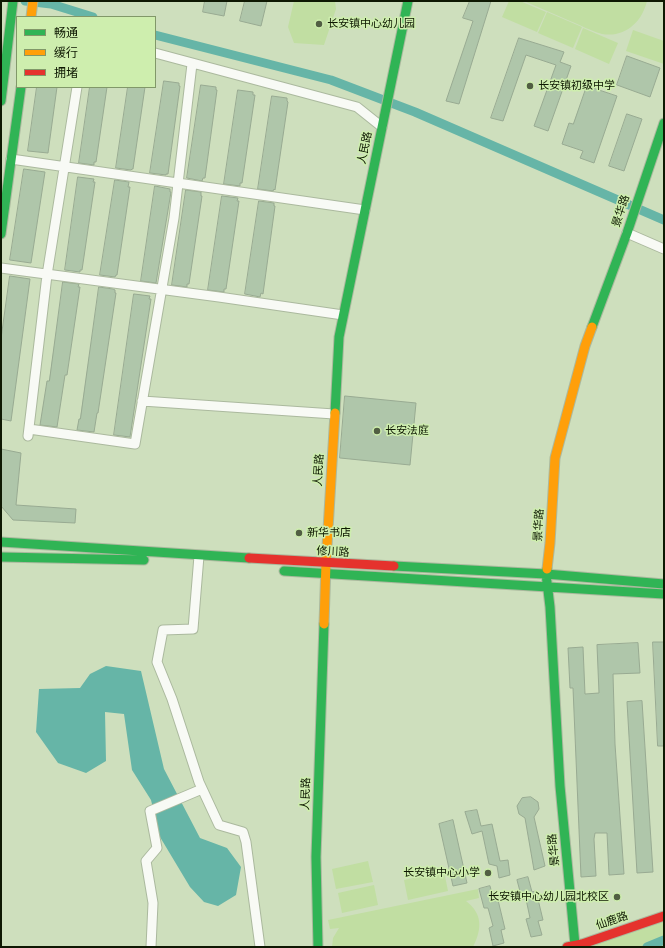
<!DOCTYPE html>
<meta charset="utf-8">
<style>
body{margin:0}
#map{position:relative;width:665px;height:948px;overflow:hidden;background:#cedfbd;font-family:"Open Sans","Noto Sans SC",sans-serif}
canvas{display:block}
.frame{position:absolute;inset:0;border:2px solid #0e1802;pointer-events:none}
.legend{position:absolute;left:16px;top:16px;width:140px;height:72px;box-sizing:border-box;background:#ceeeae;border:1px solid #819869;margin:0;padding:5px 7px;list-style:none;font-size:12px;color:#0e1802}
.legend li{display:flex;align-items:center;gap:8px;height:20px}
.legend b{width:20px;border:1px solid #819869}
</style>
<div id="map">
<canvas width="665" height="948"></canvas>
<div class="frame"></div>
<ul class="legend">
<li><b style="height:5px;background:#30b455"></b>畅通</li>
<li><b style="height:5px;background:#ff9f0a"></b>缓行</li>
<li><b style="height:5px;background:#e5322d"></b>拥堵</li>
</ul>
</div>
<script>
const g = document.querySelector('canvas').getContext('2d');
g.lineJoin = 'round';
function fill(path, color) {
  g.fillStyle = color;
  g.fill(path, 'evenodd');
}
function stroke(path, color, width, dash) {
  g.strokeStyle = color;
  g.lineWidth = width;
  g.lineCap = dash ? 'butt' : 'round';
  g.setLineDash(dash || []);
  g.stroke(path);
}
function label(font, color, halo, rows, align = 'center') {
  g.font = font + ' "Open Sans","Noto Sans SC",sans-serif';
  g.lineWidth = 3;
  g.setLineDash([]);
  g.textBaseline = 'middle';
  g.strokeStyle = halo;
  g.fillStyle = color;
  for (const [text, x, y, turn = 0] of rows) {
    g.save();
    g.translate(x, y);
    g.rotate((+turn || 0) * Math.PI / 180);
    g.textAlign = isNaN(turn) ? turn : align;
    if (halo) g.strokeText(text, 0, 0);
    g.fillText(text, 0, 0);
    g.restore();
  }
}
fill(new Path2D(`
 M294,1H335L336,9L324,45L294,43L288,27Z
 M509,1H520L546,12L537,32L502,17Z
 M524,1H647C642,22 625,38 602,34C591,31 580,25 570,21C555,14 539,8 524,1Z
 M547,12L582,27L573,48L538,33Z
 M583,28L618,43L609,64L575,49Z
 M633,30L664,41V64L626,51Z
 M368,861L373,882L336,889L332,869Z
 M444,871L448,891L408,900L404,880Z
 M374,885L378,905L342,913L338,893Z
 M478,889L479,898L466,901C483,914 482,929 473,947H332L333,938L339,928L330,929L328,920Z
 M664,919V947H585Z`), '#c1dea2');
fill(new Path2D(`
 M106,666L141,671L164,769L200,838L227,848L241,867L236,895L218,906L204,902L190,887L160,837L151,800L132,770L124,714L105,712L106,761L86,773L58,763L36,732L39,689L80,688L90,674Z`), '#66b5a7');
stroke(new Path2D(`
 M25,1L51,4L93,17
 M155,35L331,80L415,112L664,220
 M647,947L664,940`), '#66b5a7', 9);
const building = new Path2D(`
 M205,1H227L224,16L203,12Z
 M245,1H267L261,26L240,21Z
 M470,1H491L459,104L446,101L473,21L463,18Z
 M519,38L564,52L560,62L571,66L548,131L534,126L556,65L526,55L503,121L491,118Z
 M627,56L660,68L650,97L617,85Z
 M164,81L179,83V86H180L168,174H166V175L150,173Z
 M201,85L216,87V90H217L205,178H203L202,181L187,178Z
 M587,86L617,96L594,163L580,158L583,151L562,144L569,123L573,124Z
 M37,87H57L48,153L28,151Z
 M90,87H107L96,162H94V165L79,163Z
 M128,87H145L133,169H132L131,170L116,168Z
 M238,90L253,92V95H255L242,183H240V186L224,184Z
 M272,96L287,98V101L288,102L275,190L274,189L273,191L258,189Z
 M627,114L642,119L624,171L609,166Z
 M24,169L45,172L31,263L10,260Z
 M78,177L94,179L93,182H95L82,270H80V272L65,270Z
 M115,180L129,182L128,187H130L117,275H116L115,277L100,275Z
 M155,186L170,189V192H171L156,283L141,281Z
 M186,190L201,192V196H202L189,284H187V287L172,285Z
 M222,196L238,198L237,201H239L226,289H224V292L208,290Z
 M259,201L274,203V206H275L263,294L261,293L260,297L245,294Z
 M10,276L30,279L11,421L1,419V339Z
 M63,282L79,284L78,287H80L67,375H65L57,427L40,425L47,381H49Z
 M99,287L113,289L115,290V293H116L98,413H97L94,432L77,430L79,419H80Z
 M134,294L150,296L149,299H151L130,437L114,435Z
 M345,396L416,403L410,465L340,458Z
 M1,449L21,453L16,505L76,509L75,523L13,520L1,506Z
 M653,642H664V746H658Z
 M638,643L640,673L613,674L615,744L624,874L609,875L607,833H595L594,839L596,876L581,877L573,688H570L568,648L583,647L585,694L599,693L597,645Z
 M642,701L653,872L637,873L627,702Z
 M531,797L538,802L539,809L534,817L545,866L534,870L525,818L519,814L517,806L522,798Z
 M477,810L481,826L492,824L500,861L508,860L510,875L499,878L497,866L489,864L482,831L472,834L465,812Z
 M453,820L467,883L453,886L439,824Z
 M528,877L532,892L536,891L543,920L538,921L542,935L531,937L526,919L530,918L526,899H522L517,880Z
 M490,886L494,901L498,900L505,929L501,930L504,943L493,946L489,928L493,926L488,908H484L479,889Z`);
fill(building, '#afc6aa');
stroke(building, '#98aa92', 1);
const street = new Path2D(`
 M155,53L357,107L382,127
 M11,159L365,210
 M627,233L664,249
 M1,268L219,297L343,315
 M142,401L334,414
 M29,429L135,444L174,218L192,64
 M28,436L47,275L77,87
 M199,556L193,629L163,630L157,662L172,699L199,782L219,825L243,832L246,842L260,947
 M151,947L153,903L146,861L157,848L150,811L202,789`);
const fast = new Path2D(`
 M1,101L13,1
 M1,234L21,87
 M592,327L627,233L664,123
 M335,413L339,337L408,1
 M1,542L249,558
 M1,557L144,560
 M394,566L546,574L664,584
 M547,569L546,574L550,607L560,786L575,945
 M284,571L664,594
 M318,947L316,857L324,624`);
const slow = new Path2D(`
 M31,17L33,1
 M547,569L550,543L555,458L585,346L592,327
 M324,624L326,563L335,413`);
const jam = new Path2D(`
 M249,558L394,566
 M567,947L582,944L664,916`);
stroke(street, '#abb99e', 11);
stroke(fast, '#abb99e', 11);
stroke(slow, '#abb99e', 11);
stroke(jam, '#abb99e', 11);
stroke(street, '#f8faf5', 9);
stroke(fast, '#30b455', 9);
stroke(slow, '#ff9f0a', 9);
stroke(jam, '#e5322d', 9);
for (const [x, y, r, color] of [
 [319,24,4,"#515e43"],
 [530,86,4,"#515e43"],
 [377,431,4,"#515e43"],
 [299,533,4,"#515e43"],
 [488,873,4,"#515e43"],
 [617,897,4,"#515e43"]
]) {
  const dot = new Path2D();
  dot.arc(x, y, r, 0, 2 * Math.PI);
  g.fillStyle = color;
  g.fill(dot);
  stroke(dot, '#ceeeae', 1.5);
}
label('11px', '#0e1802', '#ceeeae', [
 ["长安镇中心幼儿园",327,24],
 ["长安镇初级中学",538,86],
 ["长安法庭",385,431],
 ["新华书店",307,533],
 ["长安镇中心小学",480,873,"right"],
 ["长安镇中心幼儿园北校区",609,897,"right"]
], 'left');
label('11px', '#0e1802', '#ceeeae', [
 ["人民路",365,148,-78],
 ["景华路",621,211,-72],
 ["人民路",319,470,-87],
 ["景华路",539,525,-87],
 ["修川路",333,552,3],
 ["人民路",306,794,-88],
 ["景华路",554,850,-96],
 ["仙鹿路",612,921,-19]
]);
</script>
